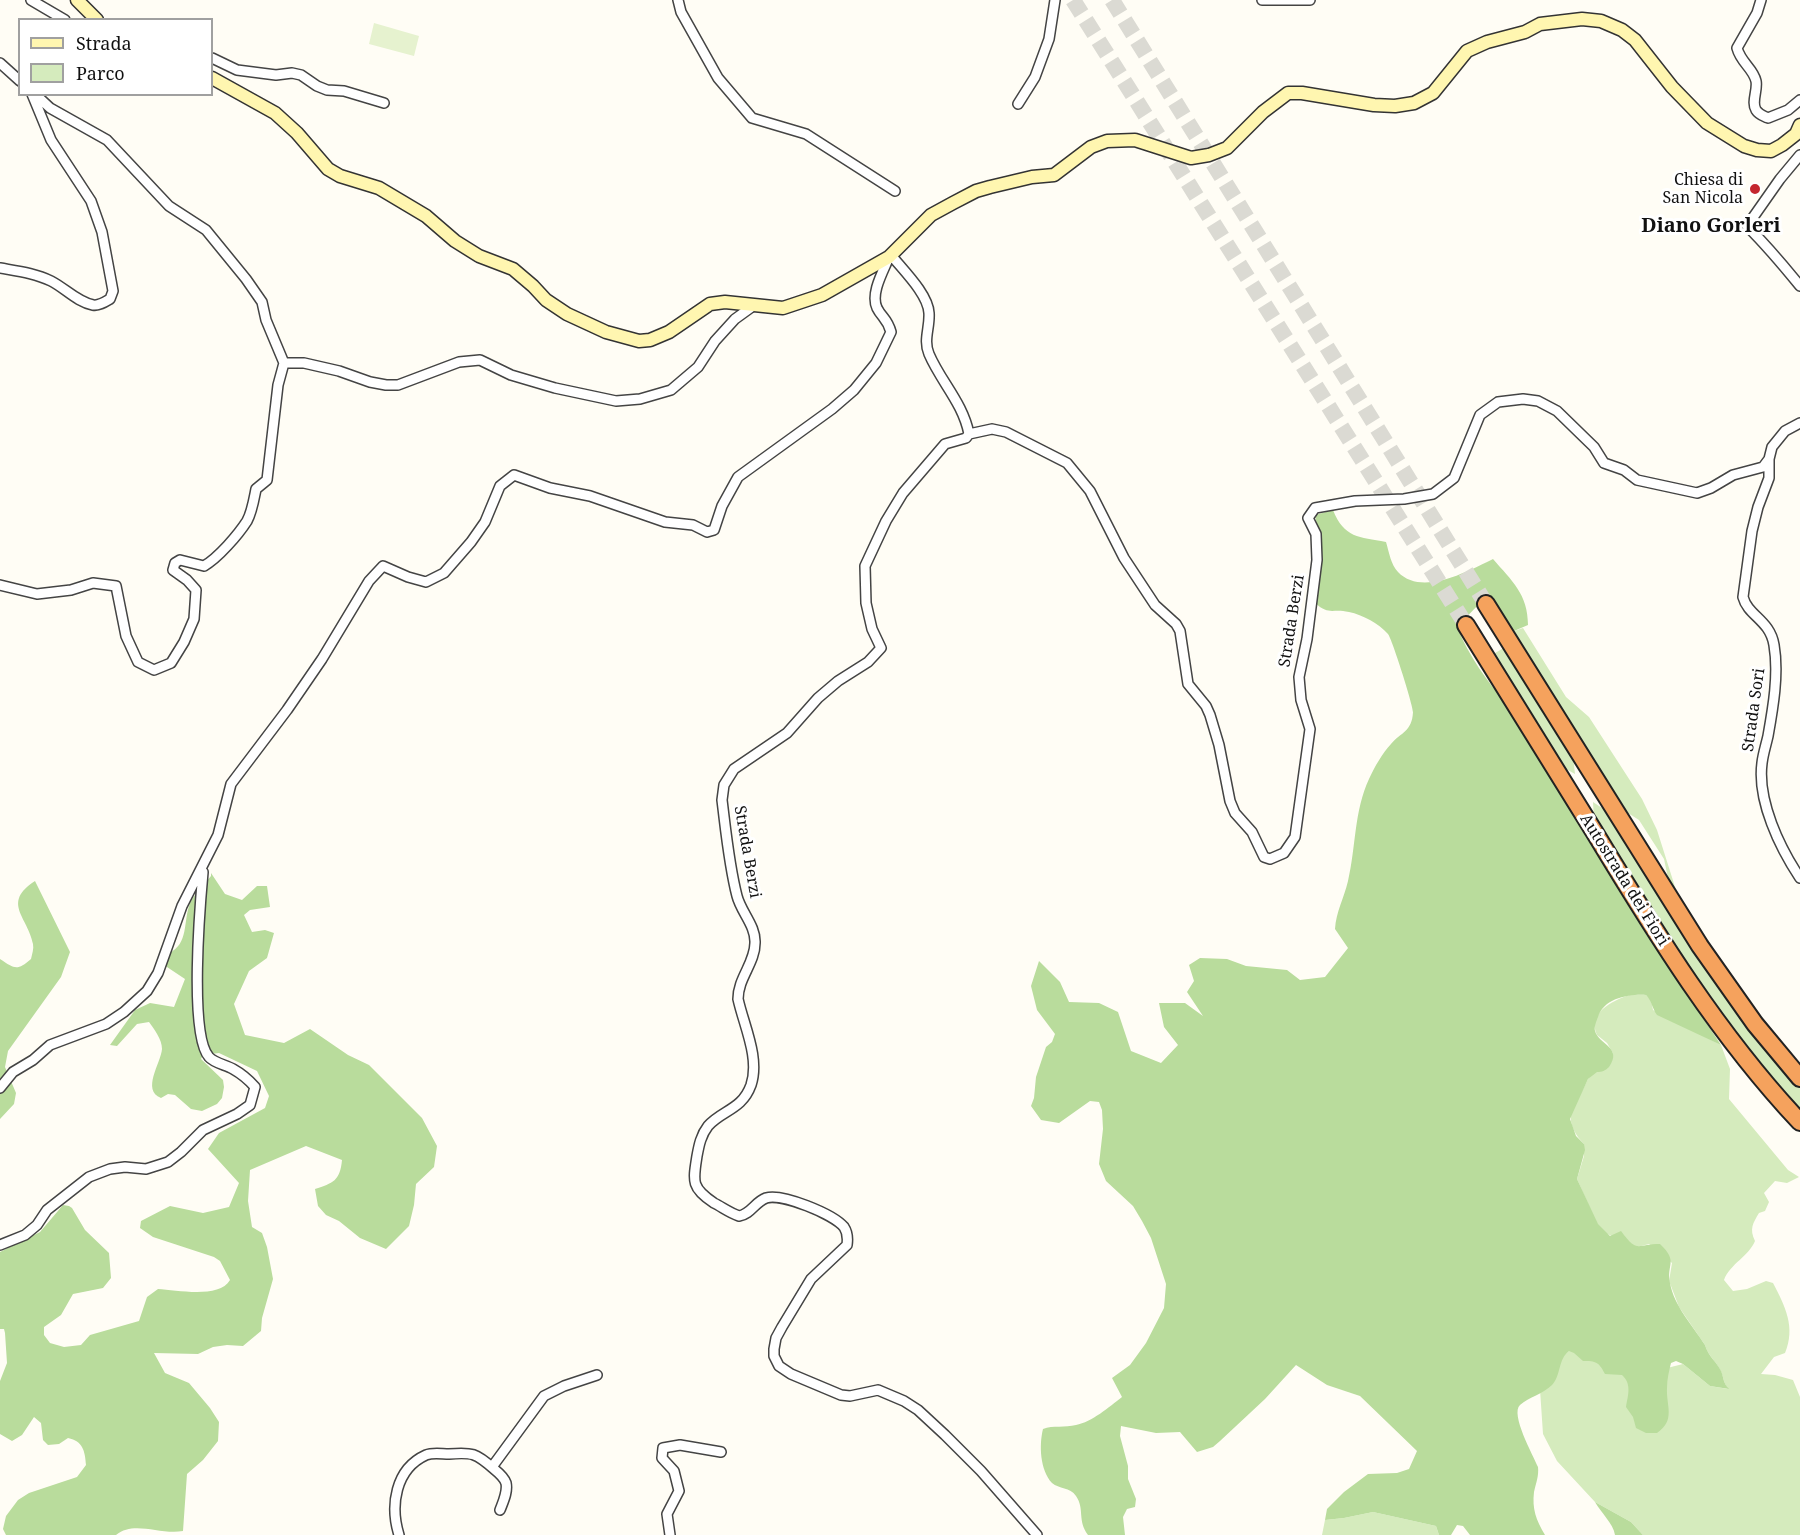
<!DOCTYPE html>
<style>
body{margin:0}
#map{position:relative;width:1800px;height:1535px;overflow:hidden;background:#fffdf5;font-family:"Noto Serif",serif}
canvas{display:block}
.legend{position:absolute;left:18px;top:18px;width:195px;height:78px;box-sizing:border-box;background:#fff;border:2px solid #a0a0a0;margin:0;padding:8px 10px;list-style:none;font-size:18px;color:#111}
.legend li{display:flex;align-items:center;gap:12px;height:30px}
.legend b{width:30px;border:2px solid #a0a0a0}
</style>
<div id="map">
<canvas width="1800" height="1535"></canvas>
<ul class="legend">
<li><b style="height:8px;background:#fff6b0"></b>Strada</li>
<li><b style="height:16px;background:#d5ebbd"></b>Parco</li>
</ul>
</div>
<script>
const g = document.querySelector('canvas').getContext('2d');
g.lineJoin = 'round';
function fill(path, color) {
  g.fillStyle = color;
  g.fill(path, 'evenodd');
}
function stroke(path, color, width, dash) {
  g.strokeStyle = color;
  g.lineWidth = width;
  g.lineCap = dash ? 'butt' : 'round';
  g.setLineDash(dash || []);
  g.stroke(path);
}
function label(font, color, halo, rows, align = 'center') {
  g.font = font + ' "Noto Serif",serif';
  g.lineWidth = 6;
  g.setLineDash([]);
  g.textBaseline = 'middle';
  g.strokeStyle = halo;
  g.fillStyle = color;
  for (const [text, x, y, turn = 0] of rows) {
    g.save();
    g.translate(x, y);
    g.rotate((+turn || 0) * Math.PI / 180);
    g.textAlign = isNaN(turn) ? turn : align;
    if (halo) g.strokeText(text, 0, 0);
    g.fillText(text, 0, 0);
    g.restore();
  }
}
fill(new Path2D(`
 M1523,628L1566,697L1589,717L1642,799L1657,830L1676,890L1668,878L1664,859L1639,820L1628,813L1588,750L1578,741L1514,631Z
 M1507,646L1573,756L1575,774L1559,765L1490,656Z
 M1593,802L1608,812L1780,1064L1800,1087V1112L1715,1008L1594,819Z
 M1629,995H1646L1651,999L1653,1010L1721,1045L1730,1069L1729,1099L1788,1170L1799,1177L1787,1183L1775,1181L1764,1193L1769,1202L1765,1211L1759,1213C1753,1223 1749,1229 1755,1241C1749,1256 1730,1264 1724,1280L1733,1291L1747,1289L1766,1281L1773,1283C1785,1306 1796,1327 1785,1353L1774,1357L1761,1374L1775,1375L1793,1380L1800,1397V1535H1643L1631,1522L1595,1502L1557,1461L1543,1434L1538,1360L1546,1354L1585,1349L1663,1369L1683,1364L1710,1386L1728,1389C1723,1382 1724,1377 1720,1370C1716,1361 1708,1356 1705,1345L1679,1307L1671,1286L1669,1281L1672,1263L1649,1244L1637,1247L1605,1233L1597,1224L1577,1179L1584,1156V1144C1576,1136 1569,1125 1571,1113L1588,1079L1613,1053L1607,1043L1597,1035C1587,1013 1612,1001 1629,995Z
 M1373,1512L1436,1526L1439,1535H1322L1325,1520L1344,1518Z`), '#d5ebbd');
fill(new Path2D(`
 M1333,510C1344,538 1359,537 1386,542C1389,552 1391,565 1398,572C1422,597 1468,571 1493,559C1512,581 1528,594 1528,625L1514,631L1491,597L1479,604L1457,627C1469,656 1487,682 1508,705L1687,994L1721,1045L1657,1015C1652,1008 1652,1001 1646,995C1629,994 1604,998 1598,1017C1596,1022 1594,1027 1595,1031C1599,1045 1623,1047 1609,1067C1605,1071 1602,1072 1597,1072L1588,1079L1570,1119L1576,1136L1584,1144L1585,1150L1577,1179L1598,1224L1610,1236L1621,1231C1638,1254 1636,1244 1660,1244C1679,1262 1666,1264 1670,1283C1674,1306 1693,1326 1705,1345C1708,1356 1716,1361 1721,1371C1724,1378 1723,1383 1729,1389L1710,1386L1683,1364L1676,1361L1671,1363C1669,1371 1667,1379 1667,1388C1666,1406 1676,1420 1657,1433H1646L1636,1428L1633,1417L1626,1407C1628,1395 1632,1384 1622,1375L1605,1374C1599,1362 1596,1361 1583,1361L1574,1353L1569,1351C1558,1359 1561,1376 1552,1385C1543,1394 1529,1397 1520,1405C1510,1414 1533,1455 1538,1467C1539,1476 1536,1483 1534,1492C1532,1509 1536,1520 1545,1535H1470L1463,1526L1457,1525L1451,1535H1439L1436,1526L1373,1512L1344,1518L1325,1520L1327,1509L1344,1492L1368,1474L1397,1473L1409,1469L1417,1451L1360,1396L1327,1385L1296,1365L1265,1399L1220,1441L1213,1447L1197,1452L1180,1432L1156,1433L1121,1426L1120,1436L1128,1466V1479L1136,1499L1135,1507L1127,1509L1123,1517L1125,1535H1088C1077,1520 1085,1509 1076,1496C1070,1487 1059,1489 1052,1483C1040,1470 1039,1445 1043,1429C1053,1425 1065,1428 1076,1425C1092,1422 1109,1407 1122,1397L1112,1378L1130,1365L1146,1343L1164,1308L1166,1284L1151,1238L1142,1221L1133,1206L1106,1181L1099,1164L1103,1129L1102,1110L1099,1102L1090,1101L1059,1123L1041,1120L1031,1106L1034,1098L1036,1077L1046,1047L1052,1042L1055,1034L1037,1010L1031,986L1039,961L1060,982L1069,1002L1099,1003L1118,1012L1131,1051L1161,1063L1178,1045L1164,1027L1159,1003H1185L1203,1016L1187,992L1194,981L1189,965L1200,958L1227,959L1246,966L1287,970L1300,980L1325,977L1348,948L1335,929C1336,912 1344,898 1348,881C1356,847 1354,811 1369,779C1375,766 1382,754 1391,744C1401,732 1412,732 1413,712C1413,705 1392,639 1388,634C1378,623 1363,615 1349,612C1332,608 1330,616 1315,603L1319,536L1315,515Z
 M211,873L225,894L242,900L257,886H267L270,907L250,910L244,915L252,932L265,930L274,933L267,958L249,971L234,1004L245,1035L284,1043L310,1029L348,1055L369,1065L422,1118L437,1146L434,1167L416,1184L414,1205L409,1226L386,1249L360,1238L339,1221L326,1215L318,1206L315,1189C333,1183 340,1181 342,1160L306,1146L250,1170L248,1201L252,1227L262,1233L267,1247L273,1279L262,1318L261,1331L243,1346L227,1345L213,1347L198,1354L154,1353L165,1373L189,1383L210,1408L219,1422L218,1441L203,1460L187,1474L183,1531C159,1535 134,1520 116,1535H6L3,1529L6,1516L18,1500L29,1493L77,1477L86,1465C85,1451 83,1441 68,1438L59,1444L48,1445L43,1440L41,1423L34,1417L22,1435L12,1441L0,1434V1381L7,1363L5,1333L4,1329H0V1252L40,1232L63,1205L69,1206L72,1208L85,1230L109,1253L111,1278L103,1288L73,1294L61,1315L44,1327V1335L50,1343L64,1347L81,1345L90,1335L139,1321L147,1297L158,1289C177,1290 219,1299 230,1280L220,1261L214,1257L153,1237L140,1228L141,1221L170,1206L203,1213L229,1207L239,1183L208,1149L219,1133L265,1108L269,1096L257,1071L219,1053L203,1055L201,1059L223,1080L224,1087L222,1098L217,1104L202,1111L191,1109L175,1095L168,1094L161,1098C141,1090 161,1063 162,1049C162,1039 154,1029 149,1022L137,1024L117,1046L110,1045L135,1010L150,1003L174,1007L185,979L164,965L169,953C189,944 183,921 190,903C195,893 204,885 211,876Z
 M35,881L70,952L61,977L8,1051L5,1067L16,1093L14,1104L0,1119V959C15,969 17,971 31,959C32,954 34,949 33,944C28,917 1,903 35,881Z
 M1595,1502L1631,1522L1643,1535H1615C1613,1523 1601,1513 1595,1502Z`), '#b9dc9c');
fill(new Path2D(`
 M374,23L419,36L414,56L369,44Z`), '#e6f2cf');
stroke(new Path2D(`
 M1073,0L1466,625
 M1112,0L1486,604`), '#dbdad3', 16, [16, 8]);
const street = new Path2D(`
 M31,0L65,20
 M678,0L681,12L718,78L752,118L806,134L895,191
 M1262,0H1310
 M1761,0L1757,13L1737,48C1741,63 1753,68 1756,81C1758,90 1751,102 1756,110C1759,115 1764,116 1768,118L1788,110L1800,100
 M212,58L237,70L276,75L292,73L301,75L317,86L327,90L344,91L384,103
 M0,63L20,81
 M35,94L50,108L107,140L169,206L206,230L246,279L262,302L266,320L284,363H304L339,371L370,382L386,385H398L459,362L480,360L511,375L555,388L616,401L640,399L671,390L698,367L715,341L735,319L753,306
 M1018,104L1035,77L1049,39L1055,0
 M1800,155L1780,179L1747,226C1765,244 1783,265 1800,286
 M891,255C903,270 928,294 929,313C930,328 923,340 929,354C941,382 963,403 969,434L966,438L945,444L903,493L886,521L865,566L866,603L872,629L881,648L868,662L838,681L818,698L787,733L734,769L724,785L722,800C726,832 729,865 737,896C741,912 756,926 755,943C755,963 738,978 738,999C744,1026 760,1058 751,1085C742,1110 722,1110 708,1126C701,1135 699,1145 697,1156C693,1181 691,1188 714,1203C722,1207 730,1213 739,1216C751,1214 755,1202 766,1198C782,1193 833,1214 844,1227C848,1233 848,1238 847,1245L811,1279L782,1327L776,1338L774,1349V1356L779,1366L791,1374L841,1395L850,1396L878,1390L904,1401L918,1410L945,1435L981,1471L1037,1535
 M0,268C17,271 35,273 51,281C65,288 77,302 93,305C99,306 105,302 110,299L113,291L102,232L91,201L51,140L32,94
 M1800,423L1785,431L1772,447L1769,459V478L1758,507L1752,531L1743,597C1748,616 1770,620 1774,645C1779,674 1773,708 1768,736C1766,745 1763,754 1762,763C1757,801 1780,848 1800,878
 M969,434L992,429L1006,432L1067,463L1090,491L1124,558L1155,605L1176,624L1180,631L1188,684L1206,706L1210,715L1219,745L1230,801L1235,813L1252,832L1264,857L1270,859L1284,853L1295,837L1310,729L1301,700L1299,677L1307,639L1317,560L1316,534L1308,518L1315,508L1355,501L1404,499L1433,494L1454,478L1480,415L1498,402L1523,399L1538,401L1557,411L1594,447L1604,463L1624,470L1637,480L1697,493L1711,488L1733,475L1763,467L1769,459
 M0,585L37,594L71,590L93,583L116,586L126,636L138,662L154,670L171,663L184,642L194,619L196,590L187,580L173,570L175,563L180,560L204,566C218,558 238,535 247,521C252,512 254,499 256,489L267,480L278,385L284,363
 M0,1088L13,1072L33,1060L50,1045L106,1024L124,1012L147,991L158,973L182,906L218,835L231,784L287,710L322,659L369,581L383,566L408,577L426,582L444,573L471,542L485,522L500,486L514,475L550,488L590,496L665,522L693,525L707,532L714,530L722,506L738,477L832,409L854,390L876,363L891,332C887,318 882,318 877,308C870,293 884,270 889,257
 M0,1245L25,1235L37,1225L47,1210L89,1177L110,1169L125,1167L146,1169L168,1162L181,1152L203,1130L237,1114L250,1105L255,1087C248,1079 242,1074 233,1069C226,1065 214,1063 209,1057C189,1035 200,905 203,872
 M492,1467L544,1396L564,1386L597,1375
 M399,1535C390,1506 395,1469 426,1455C433,1452 442,1454 449,1454C472,1452 476,1453 494,1469C499,1473 504,1477 506,1483C508,1492 503,1502 500,1510
 M670,1535L667,1514L679,1491L674,1471L662,1458L663,1448L680,1445L721,1452`);
const secondary = new Path2D(`
 M77,0L97,20
 M212,78L275,113L297,133L328,169L340,176L379,188L426,216L455,241L479,256L513,269L533,286L546,300L567,314L606,332L639,341L650,340L669,332L710,304L725,302L783,308L822,295L889,257L931,215L953,203L976,191L990,187L1032,177L1054,175L1091,147L1107,141L1135,140L1191,158L1209,155L1227,148L1263,112L1288,93H1302L1374,105L1395,106L1414,103L1433,93L1467,51L1487,42L1525,32L1540,24L1582,19L1601,21L1622,30L1635,40L1672,87L1707,123L1744,146L1757,150L1771,151L1782,145L1796,134L1800,125`);
const highway = new Path2D(`
 M1486,604L1700,946L1755,1024L1800,1078
 M1466,625C1509,694 1552,764 1595,833C1656,934 1719,1036 1800,1122`);
stroke(street, '#444', 12);
stroke(secondary, '#333', 15);
stroke(highway, '#222', 20);
stroke(street, '#fff', 9);
stroke(secondary, '#fff6b0', 12);
stroke(highway, '#f5a25d', 16);
for (const [x, y, r, color] of [
 [1755,189,6,"#c4262e"]
]) {
  const dot = new Path2D();
  dot.arc(x, y, r, 0, 2 * Math.PI);
  g.fillStyle = color;
  g.fill(dot);
  stroke(dot, '#fff', 2);
}
label('16px', '#111', '#fff', [
 ["Chiesa di",1743,180],
 ["San Nicola",1743,198]
], 'right');
label('16px', '#111', '#fff', [
 ["Strada Berzi",1292,621,-81],
 ["Strada Sori",1754,710,-82],
 ["Strada Berzi",747,852,80],
 ["Autostrada dei Fiori",1624,880,58]
]);
label('bold 20px', '#111', '#fff', [
 ["Diano Gorleri",1711,226]
]);
</script>
